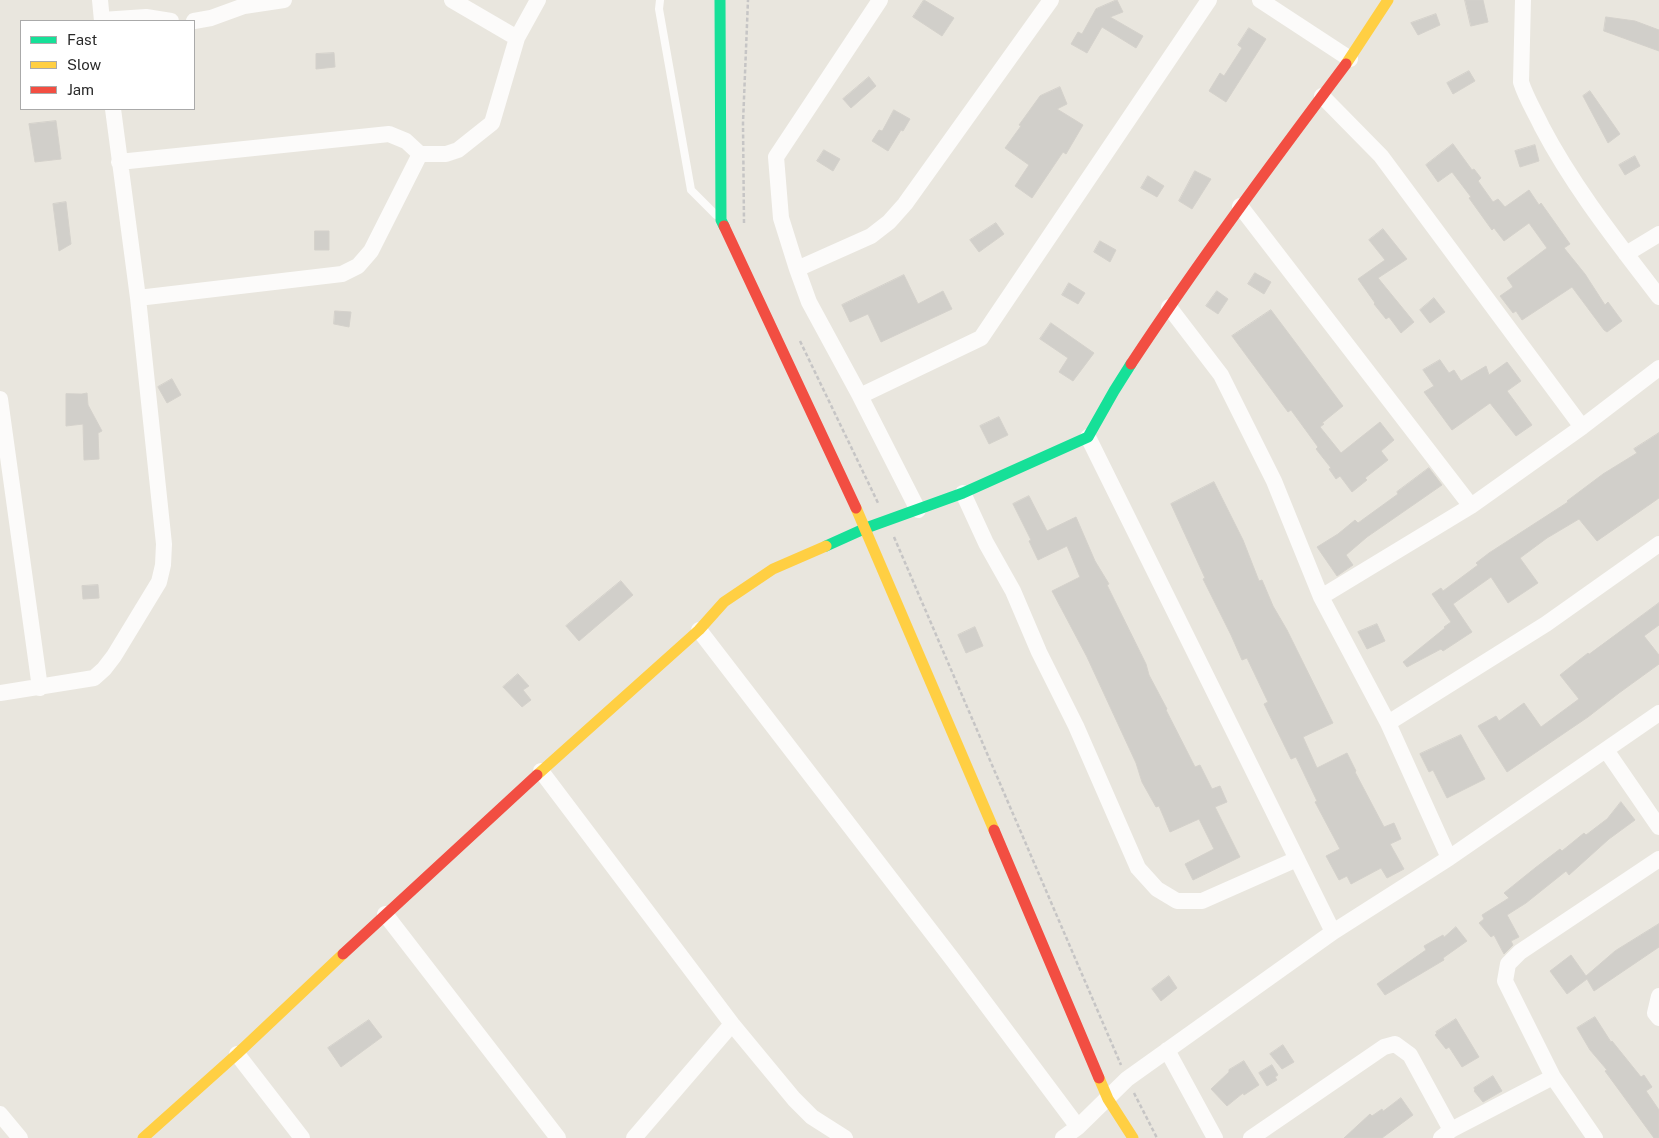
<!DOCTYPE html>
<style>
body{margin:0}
#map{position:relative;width:1659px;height:1138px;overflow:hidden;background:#e9e6de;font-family:"Public Sans",sans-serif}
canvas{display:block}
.legend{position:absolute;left:20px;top:20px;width:175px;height:90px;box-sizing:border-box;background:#fff;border:1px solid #aaa;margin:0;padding:6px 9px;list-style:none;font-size:15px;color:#2a2a2a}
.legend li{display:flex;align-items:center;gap:10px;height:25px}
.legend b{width:25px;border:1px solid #aaa}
</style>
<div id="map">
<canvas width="1659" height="1138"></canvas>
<ul class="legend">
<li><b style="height:6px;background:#16e098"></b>Fast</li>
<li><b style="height:6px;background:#ffcf43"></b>Slow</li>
<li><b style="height:6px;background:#f24e42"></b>Jam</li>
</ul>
</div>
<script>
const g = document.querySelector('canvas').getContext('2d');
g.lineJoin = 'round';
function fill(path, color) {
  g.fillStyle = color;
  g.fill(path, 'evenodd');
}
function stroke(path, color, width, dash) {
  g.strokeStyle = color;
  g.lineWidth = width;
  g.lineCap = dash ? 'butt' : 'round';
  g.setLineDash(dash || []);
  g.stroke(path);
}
const building = new Path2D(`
 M924,0L954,18L942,36L913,17Z
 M1117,0L1123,12L1110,17L1143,36L1136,48L1102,27L1087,53L1071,44L1078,32L1082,34L1096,9Z
 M1465,0H1483L1488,22L1471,26Z
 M1436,14L1440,25L1418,35L1411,23Z
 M1606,17L1635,21L1659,30V51L1604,31Z
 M1249,28L1266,39L1226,102L1209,91L1220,73L1224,76L1242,48L1238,45Z
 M334,53L335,67L316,69V54Z
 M1469,71L1475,81L1453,94L1447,83Z
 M869,77L876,86L851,108L843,99Z
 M1060,87L1067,104L1057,109L1083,125L1066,154L1063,152L1032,198L1015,186L1029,165L1005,148L1021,126L1019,125L1040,96Z
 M1590,91L1620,134L1608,143L1583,96Z
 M894,110L910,119L903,131L901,130L888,151L872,141L879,130L882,131Z
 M56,121L61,159L35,162L29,124Z
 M1453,144L1472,170L1474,169L1481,178L1478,181L1493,202L1498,199L1505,207L1529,190L1539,205L1541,203L1570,244L1564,248L1585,274L1605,305L1608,302L1622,321L1607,332L1604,330L1572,287L1522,320L1516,311L1513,313L1500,296L1513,287L1507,278L1547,248L1529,223L1504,241L1494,228L1492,230L1469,198L1471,197L1452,172L1438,182L1426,165Z
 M1535,145L1539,161L1520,167L1515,151Z
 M824,150L840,159L833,171L817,161Z
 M1635,156L1640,166L1625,175L1619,165Z
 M1195,171L1211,179L1192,209L1179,201Z
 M1148,176L1164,186L1157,197L1141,188Z
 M66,202L71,244L59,251L53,204Z
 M996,223L1004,234L979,252L970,240Z
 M1383,229L1407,259L1378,278L1414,322L1401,333L1389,317L1386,319L1374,304L1375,303L1358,279L1385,260L1369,240Z
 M315,231H329V250H315Z
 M1100,241L1116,250L1110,262L1094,252Z
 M1255,273L1271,282L1264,294L1248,284Z
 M904,275L918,304L943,291L952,309L881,342L868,314L850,322L842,305Z
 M1069,283L1085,293L1078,304L1062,295Z
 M1217,291L1228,299L1218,314L1206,306Z
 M1434,298L1445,312L1430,323L1420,310Z
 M1271,310L1343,406L1322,423L1324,424L1320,427L1341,453L1380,422L1394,440L1381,451L1388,460L1365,478L1367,480L1352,492L1340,476L1336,479L1329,469L1331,468L1316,449L1318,447L1291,410L1288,412L1232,336Z
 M335,311L351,312L349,327L334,324Z
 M1051,323L1094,353L1073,381L1059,372L1068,358L1040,339Z
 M1440,360L1449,373L1454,370L1461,381L1486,366L1489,375L1507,362L1521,381L1507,391L1532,425L1516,436L1490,403L1452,430L1424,392L1434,386L1423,370Z
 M172,379L181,395L167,403L158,387Z
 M82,394L87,393L88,405L102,431L98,433L99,459L84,460L83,424L66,426V394Z
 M999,417L1008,435L989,444L980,426Z
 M1659,433V498L1597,541L1579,519L1547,538L1520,558L1538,583L1508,603L1491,577L1453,604L1472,632L1443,651L1441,649L1407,667L1403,662L1445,628L1444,627L1451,622L1432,594L1441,588L1443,591L1478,565L1476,563L1489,553L1568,502L1567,501L1603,474L1637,453L1634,449Z
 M1429,468L1442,485L1367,537L1346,555L1353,565L1337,576L1317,547L1338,534L1355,520L1358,523L1398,494L1397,492Z
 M1214,482L1243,540L1259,581L1262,580L1273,606L1287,630L1333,723L1303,737L1317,768L1347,753L1356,771L1355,772L1384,827L1394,823L1401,839L1390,844L1404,869L1387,878L1381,868L1351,884L1347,876L1339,880L1326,856L1340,849L1315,802L1317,801L1296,757L1291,759L1264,704L1268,702L1247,658L1242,660L1231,635L1203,579L1205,578L1171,504Z
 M1029,496L1047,531L1076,517L1095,561L1109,584L1107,585L1146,664L1149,675L1167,709L1166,710L1195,767L1200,765L1212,789L1220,786L1227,802L1215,807L1240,857L1193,880L1185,864L1214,849L1199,819L1170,832L1159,806L1156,807L1142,782L1136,763L1087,657L1052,591L1080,577L1067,546L1038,560L1029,541L1031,540L1013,504Z
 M621,581L633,595L579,641L566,626Z
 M98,585L99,598L83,599L82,586Z
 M1659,603V625L1644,636L1659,655V664L1619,693L1588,717L1507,772L1478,726L1496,716L1499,721L1524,703L1541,727L1579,699L1560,675L1588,653L1589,654Z
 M1377,624L1385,641L1367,649L1358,632Z
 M975,627L983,646L966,653L958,635Z
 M518,674L529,686L523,690L531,700L522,707L503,687Z
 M1461,735L1485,779L1447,798L1433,770L1429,772L1420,754Z
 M1621,802L1635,820L1609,839L1569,875L1566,871L1526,903L1507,915L1519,937L1511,941L1513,945L1504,954L1494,935L1491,937L1479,923L1484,919L1482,915L1509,898L1504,893L1535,868L1560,849L1562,851L1584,833L1586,835L1607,819Z
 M1659,924V947L1594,991L1587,979L1567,994L1550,971L1571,955L1586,976L1615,951Z
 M1456,927L1467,941L1443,958L1444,960L1385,995L1377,984L1426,950L1424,946L1443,935L1444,937Z
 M1169,976L1177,988L1161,1001L1152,989Z
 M1595,1017L1611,1042L1612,1041L1641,1077L1644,1075L1652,1087L1646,1091L1659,1110V1138H1654L1605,1071L1607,1070L1590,1050L1577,1028Z
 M1456,1019L1479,1057L1462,1067L1449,1047L1446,1049L1435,1035L1437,1033L1436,1032Z
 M369,1020L382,1037L341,1067L328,1048Z
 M1283,1045L1294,1062L1282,1069L1270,1054Z
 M1244,1061L1259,1085L1244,1095L1243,1093L1227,1106L1211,1089L1229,1072V1070Z
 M1272,1065L1278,1075L1275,1077L1277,1080L1267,1086L1259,1073Z
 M1493,1076L1502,1091L1483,1102L1474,1091L1475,1090L1474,1088Z
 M1401,1098L1413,1115L1382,1138H1344L1370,1114L1372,1116L1382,1109L1383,1111Z`);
fill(building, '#d1cfca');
stroke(building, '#d4d1cb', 1);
stroke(new Path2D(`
 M744,223L743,123L748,0
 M800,341L879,505
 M894,537L1121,1065
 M1134,1093L1157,1138`), '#c6c5c5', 2.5, [4, 2.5]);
stroke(new Path2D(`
 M660,0L659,9L691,190L716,215`), '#fcfbfa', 8);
stroke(new Path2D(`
 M100,0L102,21
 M880,0L776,157L781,218L797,269L871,236L889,222L905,204L1051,0
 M1260,0L1350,59
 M1523,0L1521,82C1526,98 1535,112 1542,127C1574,188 1618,243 1659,297
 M102,20L146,17L171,21
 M194,21L211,18L244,6L284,0
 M517,38L538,0
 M1322,96L1381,156L1582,427
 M420,154H446L458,150L492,123L517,38L452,0
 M119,162L389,134L406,141L420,154L371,251L358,266L342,274L138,298
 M1240,206L1471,506
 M1626,254L1659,234
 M797,269L809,302L860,396L918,510
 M1169,307L1221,375L1274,481L1321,597L1388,723L1449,858
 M860,396L981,338L1209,0
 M0,399L40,688
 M1088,437L1333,932
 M963,493L986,543L1013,591L1039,652L1076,726L1138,868L1157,889L1177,901H1202L1297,859
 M1321,597L1471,506L1582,427L1659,368
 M699,630L953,960L1078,1127
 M0,693L94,678L104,669L114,656L159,582L163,565L164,544L138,298L113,109
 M1388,723L1546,624L1659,544
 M1606,750L1659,827
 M541,771L732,1024L794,1099L812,1117L845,1138
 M385,914L558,1138
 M1659,996L1655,1013L1659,1018
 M1167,1050L1215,1138
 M237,1054L302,1138
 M0,1114L20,1138
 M634,1138L732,1024
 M1063,1138L1078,1127L1127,1079L1333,932L1449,858L1659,713
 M1251,1138L1384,1047L1395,1044L1410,1055L1451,1130
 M1441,1138L1451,1130L1553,1077
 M1595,1138L1553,1077L1505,981L1508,964L1520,952L1659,859`), '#fcfbfa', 16);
stroke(new Path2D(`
 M720,0L721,220L724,226
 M826,546L866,528L963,493L1088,437L1114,391L1131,364`), '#16e098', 11);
stroke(new Path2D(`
 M1346,64L1388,0
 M856,508L994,830
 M537,775L699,630L724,602L773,569L826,546
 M1099,1078L1108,1099L1133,1138
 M143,1138L237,1054L343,954`), '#ffcf43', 11);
stroke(new Path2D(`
 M724,226L856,508
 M1131,364C1199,261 1272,163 1346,64
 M994,830L1099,1078
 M343,954L537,775`), '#f24e42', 11);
</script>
